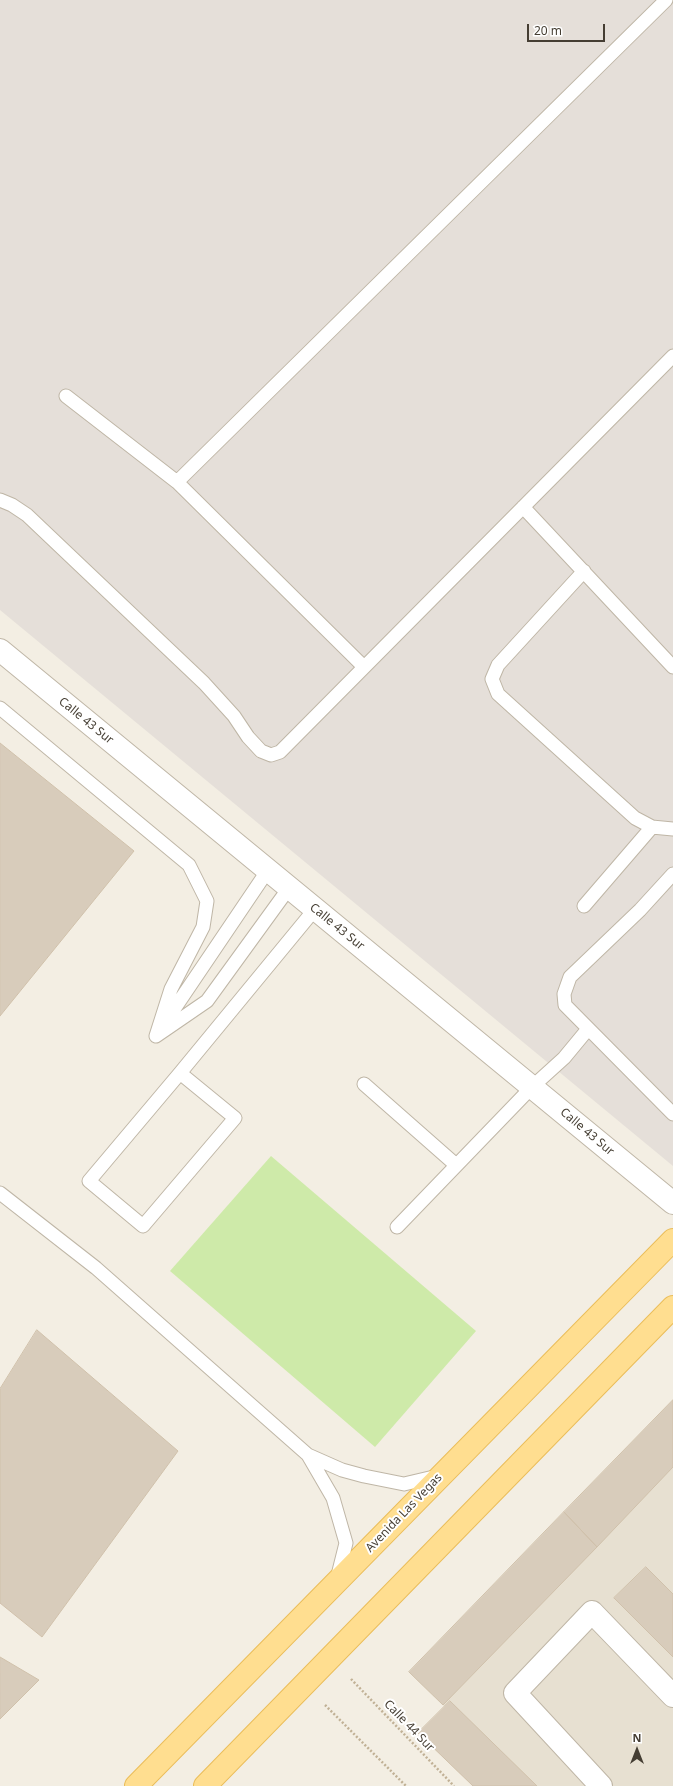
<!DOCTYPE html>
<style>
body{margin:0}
#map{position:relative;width:673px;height:1786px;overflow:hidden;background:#f3eee3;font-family:"Noto Sans",sans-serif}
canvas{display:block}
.north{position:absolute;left:617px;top:1730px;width:40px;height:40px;-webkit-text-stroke:3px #fff;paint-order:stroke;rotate:0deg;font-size:11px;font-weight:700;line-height:16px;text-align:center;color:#453e33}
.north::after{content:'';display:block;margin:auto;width:14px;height:18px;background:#453e33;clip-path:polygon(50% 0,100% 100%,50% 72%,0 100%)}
.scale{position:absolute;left:527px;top:24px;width:78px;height:18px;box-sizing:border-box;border:2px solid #453e33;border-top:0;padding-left:5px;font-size:12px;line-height:14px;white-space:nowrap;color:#453e33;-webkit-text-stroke:3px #fff;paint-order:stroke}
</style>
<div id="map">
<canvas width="673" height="1786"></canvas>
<div class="north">N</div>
<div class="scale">20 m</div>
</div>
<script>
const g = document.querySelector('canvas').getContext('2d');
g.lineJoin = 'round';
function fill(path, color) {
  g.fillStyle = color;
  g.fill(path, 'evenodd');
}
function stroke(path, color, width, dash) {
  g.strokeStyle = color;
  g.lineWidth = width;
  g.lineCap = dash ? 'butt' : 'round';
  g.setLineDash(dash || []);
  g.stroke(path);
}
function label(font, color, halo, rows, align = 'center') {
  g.font = font + ' "Noto Sans",sans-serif';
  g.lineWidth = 4;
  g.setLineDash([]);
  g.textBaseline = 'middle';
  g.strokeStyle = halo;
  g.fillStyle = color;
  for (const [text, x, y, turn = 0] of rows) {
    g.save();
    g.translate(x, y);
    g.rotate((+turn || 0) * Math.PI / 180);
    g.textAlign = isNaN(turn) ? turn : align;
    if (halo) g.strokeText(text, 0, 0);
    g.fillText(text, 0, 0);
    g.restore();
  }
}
fill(new Path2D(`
 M673,1400V1786H473L418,1733L445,1707L409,1672Z`), '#e7e0d1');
fill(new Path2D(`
 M0,0H673V1166L0,610Z`), '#e5dfd9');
fill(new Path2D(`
 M271,1156L476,1331L375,1447L170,1271Z`), '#ceeaa9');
const building = new Path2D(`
 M0,743L134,851L0,1016Z
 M37,1330L178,1451L42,1637L0,1603V1389Z
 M673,1400V1467L597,1547L564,1512Z
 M564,1512L597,1547L443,1705L409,1672Z
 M646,1567L673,1594V1657L614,1598Z
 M0,1657L39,1680L0,1719Z
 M450,1701L537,1786H473L418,1733Z`);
fill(building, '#d8ccbb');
stroke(building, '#d0c1ab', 1);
const service = new Path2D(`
 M66,396L177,482L364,667
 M177,482L666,0
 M0,500L12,505L27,515L204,683L234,716L248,737L261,751L271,755L280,752L673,356
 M523,507L673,667
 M584,571L498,665L492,679L498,694L635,818L652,827L673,829
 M0,708L189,865L207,901L203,927L171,989L156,1036
 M673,874L640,910L570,977L564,994L565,1005L673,1114
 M584,906L652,827
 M166,1021L268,870
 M156,1036L207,1001L289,888
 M180,1073L235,1118L143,1226L89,1181L180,1073L315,909
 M364,1084L456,1165
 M0,1193L96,1268L308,1455L342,1470L364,1476L404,1484L438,1476
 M397,1227L532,1087L564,1058L588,1029
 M308,1455L333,1498L346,1543L337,1579`);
const minor = new Path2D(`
 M0,650L673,1203
 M601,1786L515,1693L592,1612L673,1696`);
const primary = new Path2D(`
 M136,1786L673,1240
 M205,1786L673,1307`);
stroke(service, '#bfb6a6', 15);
stroke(minor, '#bfb6a6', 24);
stroke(primary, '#eabd5a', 24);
stroke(new Path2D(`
 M351,1679L454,1786
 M325,1705L406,1786`), '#c1b196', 2.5, [2, 2]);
stroke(service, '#fff', 13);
stroke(minor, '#fff', 22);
stroke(primary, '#ffde90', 22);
label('12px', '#453e33', '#fff', [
 ["Calle 43 Sur",86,721,39],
 ["Calle 43 Sur",337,927,39],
 ["Calle 43 Sur",587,1132,40],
 ["Avenida Las Vegas",404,1513,-46],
 ["Calle 44 Sur",409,1726,46]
]);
</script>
